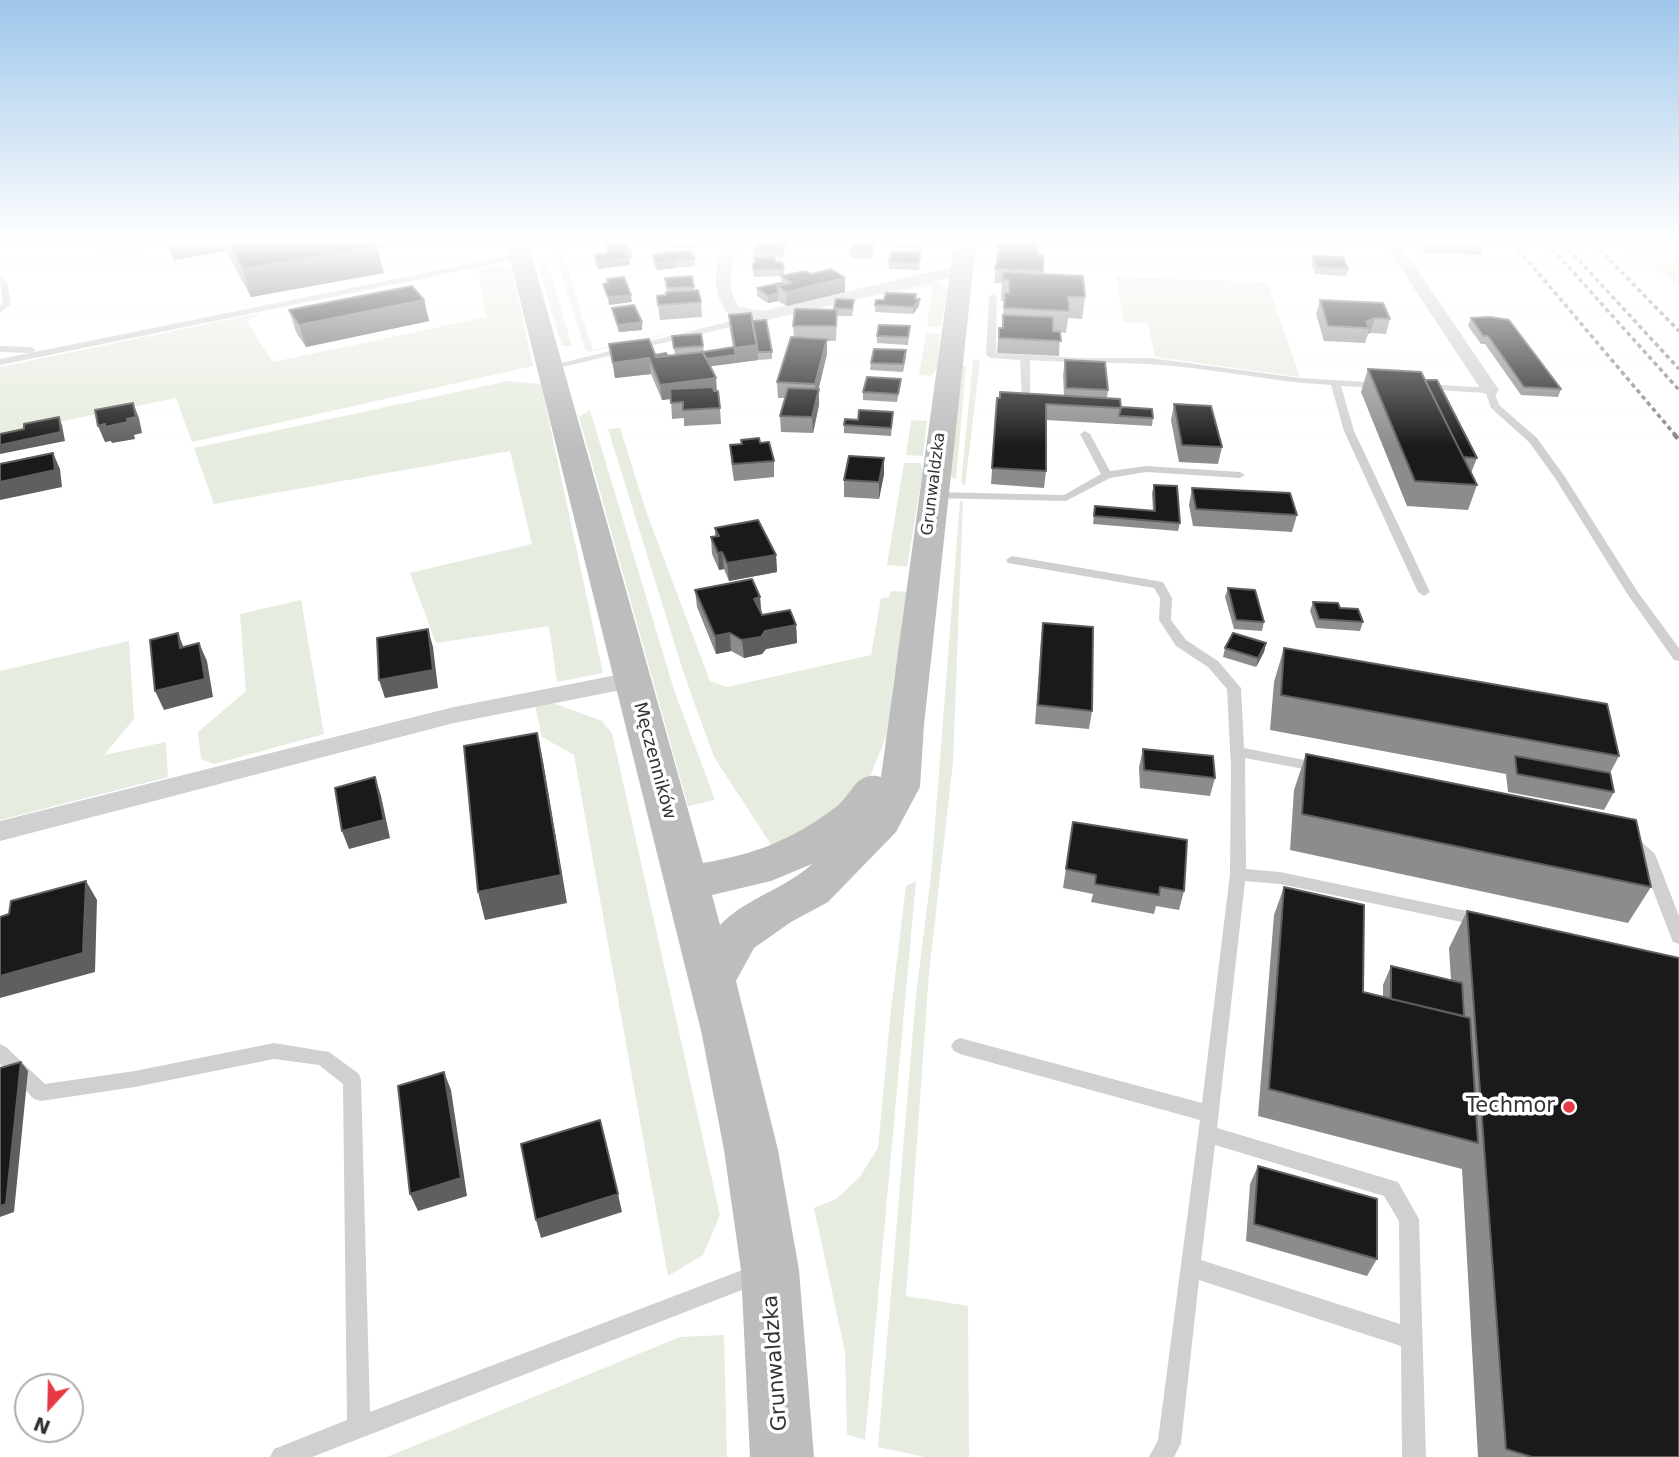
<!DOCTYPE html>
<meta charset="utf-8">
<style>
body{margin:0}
#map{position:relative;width:1679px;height:1457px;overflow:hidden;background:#fff;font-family:"DejaVu Sans",sans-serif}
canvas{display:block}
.north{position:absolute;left:14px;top:1373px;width:70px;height:70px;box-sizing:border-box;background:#fff;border:2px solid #adadad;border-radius:50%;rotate:202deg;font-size:19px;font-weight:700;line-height:28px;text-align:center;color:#333}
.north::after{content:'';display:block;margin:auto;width:24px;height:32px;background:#e63946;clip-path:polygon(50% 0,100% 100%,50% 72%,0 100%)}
</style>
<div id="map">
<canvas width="1679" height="1457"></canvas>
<div class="north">N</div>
</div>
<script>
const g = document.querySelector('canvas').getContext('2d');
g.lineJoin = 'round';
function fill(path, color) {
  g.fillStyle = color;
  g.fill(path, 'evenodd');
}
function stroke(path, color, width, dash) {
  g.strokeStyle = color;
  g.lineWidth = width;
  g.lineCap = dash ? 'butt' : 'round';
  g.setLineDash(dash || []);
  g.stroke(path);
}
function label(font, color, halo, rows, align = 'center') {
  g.font = font + ' "DejaVu Sans",sans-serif';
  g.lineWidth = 7;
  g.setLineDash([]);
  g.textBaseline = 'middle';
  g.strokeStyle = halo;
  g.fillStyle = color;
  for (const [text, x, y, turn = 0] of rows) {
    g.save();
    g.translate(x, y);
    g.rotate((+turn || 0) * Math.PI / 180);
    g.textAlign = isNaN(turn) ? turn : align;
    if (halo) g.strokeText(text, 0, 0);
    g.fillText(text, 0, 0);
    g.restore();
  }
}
fill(new Path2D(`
 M90,243H170L104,255Z
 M1623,243H1665L1679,255V286Z
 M555,254L563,256L593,350L716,323L590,352L585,349Z
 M546,257L572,346H562L536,258Z
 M495,266H508L515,284L533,366L192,442L176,398L0,434V367L260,313L247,322L273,362L486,317L478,270Z
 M1116,277L1267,282L1300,377L1155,357L1148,323L1123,322Z
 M926,281L938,282L947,288L941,327L927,326L933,286L852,300L748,323Z
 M926,333L940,334L937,368L931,376L919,375Z
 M973,360L980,361L965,486L961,483Z
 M960,366H966L956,479L949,476Z
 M508,381L541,384L603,673L557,682L549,626L436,643L410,573L532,544L510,451L214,504L194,448Z
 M590,410L674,690L715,800L688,806L579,417Z
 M911,420L927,421L923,456L906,455Z
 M620,428L647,514L710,681L727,687L871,655L881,598H889L891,591L911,592L907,625L894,679L888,732L870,777L847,804L774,849L714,757L684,674L608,429Z
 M904,463H920L923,470L907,567L887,565Z
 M960,501L963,502L953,762L929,973L906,1296L968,1306L969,1457H925L878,1447L916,995L931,876Z
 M301,600L324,734L214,764L201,759L198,732L246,691L240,614Z
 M129,641L134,719L104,755L166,742L168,777L0,820V671Z
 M550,702L602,721L612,733L720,1215L703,1255L668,1276L574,755L542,737L535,705Z
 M916,881L865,1440L847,1434L845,1352L814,1208L836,1199L859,1178L878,1148L891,1010L906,886Z
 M724,1335L727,1457H387L680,1337Z`), '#e6ecdf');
fill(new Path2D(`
 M519,254L523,256L522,258L0,365V359Z
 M0,277L7,281L11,304L0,313V306L3,303Z
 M993,294L997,297L996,353L1080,358H1150L1300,378L1384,383V387L1381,388L1341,386L1354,431L1430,592L1424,596L1418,592L1344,431L1331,385C1270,382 1209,367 1148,364C1109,362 1069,363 1030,360V395L1022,397L1020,360L991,358L986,355L989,297Z
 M748,317L751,318V322L550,370L545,367Z
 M0,346L31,347L36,350L31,353L0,352Z
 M1422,384L1493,388L1499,405L1537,438L1565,477L1637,591L1679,648V661L1674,660L1626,592L1555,478L1529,442L1491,408L1486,393L1419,389V385Z
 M1085,431L1090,434L1110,471L1146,466L1240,472L1245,475L1240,478L1146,472L1110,478L1066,501L933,498L927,495L933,492L1064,495L1101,474L1080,434Z
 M1012,556L1163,582L1172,598L1171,620L1186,640L1218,661L1241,688L1244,748L1325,764L1327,767L1325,770L1320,772L1245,758L1246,869L1280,872L1481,914L1487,916L1489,920L1487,924L1481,926L1280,884L1245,881L1217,1128L1398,1182L1419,1219L1426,1457H1402L1401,1346L1199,1280L1181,1443L1174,1457H1149L1158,1440L1200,1120L960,1054L954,1051L951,1046L954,1041L960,1038L1202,1103L1230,874L1231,767L1227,689L1208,667L1176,646L1159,620L1160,598L1154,588L1008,563L1006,560ZM1215,1145L1384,1196L1399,1221L1400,1324L1201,1260Z
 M1630,834L1635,836L1655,854L1679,916V944L1673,942L1671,937L1640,857L1622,840L1625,836Z
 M274,1043L329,1052L359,1074L361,1080L370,1412L758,1264L765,1267L768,1274L765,1281L312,1457H270L274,1449L347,1420L343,1084L319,1065L274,1059L135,1087L41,1101L34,1099L0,1064V1044L6,1047L45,1084L135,1071Z`), '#d0d0d0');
fill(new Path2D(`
 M725,243H739C731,264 725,287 739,307L763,311L961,265L969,270L961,275L763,321L728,314C711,291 714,269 725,243Z
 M1384,243H1399L1499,390L1496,394H1484Z
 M632,672L641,674L645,680L641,686L454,723L0,841V821L454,707Z`), '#d0d0d0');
fill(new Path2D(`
 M506,243H528L703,863C756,854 792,840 836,807C852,795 856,770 881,777L954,243H976L924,725L920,787L896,832L828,902L791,922L754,948L736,981L778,1150L799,1270L814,1457H750L741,1270L724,1150L702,1035ZM812,864C785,889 746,898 720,925L712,895L771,881Z`), '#bdbdbd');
stroke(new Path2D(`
 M1513,243L1676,436
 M1547,243L1679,390
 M1563,243L1679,369
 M1593,243L1679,331`), '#888', 3.5, [4.5, 3.5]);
stroke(new Path2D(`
 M1674,434L1679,440`), '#888', 4.5, [6, 4.5]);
fill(new Path2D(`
 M167,243H403L377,248L384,273L251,297L226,251L174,260Z
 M605,243L631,251L632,258H629L630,265L598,269L595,262L594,255L607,253Z
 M667,243H702V246L679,248H669Z
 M756,243H787L782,258L774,257L776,262L784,269V276L754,277L752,264L754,263V258L771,257H754L753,250Z
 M874,243L872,259L850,258V251Z
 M893,243H924L923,249L893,248Z
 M998,243L1038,255H1044L1043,274L1085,297L1082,319L1068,318L1066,333L1060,332L1059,356L997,353L999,328H1002L1004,301H1001L1002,283H994L997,262H996Z
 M1419,243H1485L1481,255L1425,253Z
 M921,252L919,270L889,269V262Z
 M652,255L695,259V266L657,270L653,262Z
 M1313,256L1348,269L1346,276L1315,274L1311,263Z
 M781,276L845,292L787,306L778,301L768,303L757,296V288L782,283Z
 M665,278L694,287V290L701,302L702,317L660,320L657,296L666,295L667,292Z
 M836,299L854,307L852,316H837L836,341H827V354L818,389L819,405L813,433L781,432L780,416L785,398H778L777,382L794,337L793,326L834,310Z
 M916,299L919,306L913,314L875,312V305L884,300Z
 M424,300L429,321L306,347L296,332L289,310Z
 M1320,300L1390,319L1386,334L1370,333L1368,334L1365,343L1324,341L1316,314Z
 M612,308L642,322V330L619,332L613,315Z
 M729,315L752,321L772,352V359L758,360L710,366L720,408L721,424L684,426V418L672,419L671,399L662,400L651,374L615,378L609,344L655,355L668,356L675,355L672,336L703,346L704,352L733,347L730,330Z
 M1471,318L1561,389L1558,397L1521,395L1485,344H1481L1468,326Z
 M910,326L908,345L877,343V336Z
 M906,350V358L903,372L870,370L871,363Z
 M1065,360L1108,390L1107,398L1121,407L1153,418L1152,426L1046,420V471L1044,488L991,484L997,398L1064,396L1063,375Z
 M1368,369L1425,380L1477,458L1471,473L1477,485L1468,510L1407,506L1361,392Z
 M901,379L897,402L863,400V392Z
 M1174,404L1222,447L1218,464L1179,462L1171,420Z
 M893,412L891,436L844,433V425Z
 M741,440L760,443L774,461V477L734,481L731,461L730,445L742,444Z
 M884,474L879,499L844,497V480Z
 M1154,485L1180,523L1178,531L1093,524L1095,506L1153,511L1152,493Z
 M1192,488L1297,515L1292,532L1193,526L1189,505Z
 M715,528L776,555L777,572L729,581L724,569L719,570L712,554L711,537L715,536Z
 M1228,588L1264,622L1262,631L1234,629L1225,597Z
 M695,590L760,597L762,615L796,625L797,643L766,649L762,654L744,658L731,651L716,654L697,607Z
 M1313,602L1340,608L1363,622L1360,631L1316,628L1310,611Z
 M1043,623L1092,711L1089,729L1035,724L1041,640Z
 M1266,643L1264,652L1256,667L1223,657L1225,648Z
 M1284,648L1619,756L1610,773L1614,792L1604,810L1508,792L1506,774L1270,730L1274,682Z
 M1143,749L1215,778L1210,796L1140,788L1139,767Z
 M1306,754L1651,887L1628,923L1290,850L1294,790Z
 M1073,822L1184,891L1179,910L1156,906L1154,914L1091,902L1093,894L1063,888Z
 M1284,887L1363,992L1383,997V985L1391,966L1451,980L1449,948L1467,911L1679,1457H1478L1462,1169L1258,1116L1274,915Z
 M1258,1166L1377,1259L1367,1276L1246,1241L1250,1184Z`), '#8c8c8c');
fill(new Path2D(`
 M169,243H224L226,251L174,260Z
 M363,243H403L377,248L384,273L251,297L243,269Z
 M678,243H702V246L679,248Z
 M785,243H787V245L782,258V251Z
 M626,251H631L632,258H626Z
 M629,258L630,265L598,269L597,262Z
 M676,261V268L657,270L656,263Z
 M845,278V292L787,306L786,292Z
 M778,294V301L768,303V296Z
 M631,295L632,302L609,305L608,297Z
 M920,299L919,306L913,314V307Z
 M424,300L429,321L306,347L299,325Z
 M1375,318L1370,333L1368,334L1369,328L1366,322Z
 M642,322V330L619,332L618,325Z
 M827,339V354L816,400L815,384Z
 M757,345L758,360L736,363L735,348Z
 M736,355V363L658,373L657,365Z
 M649,358L651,374L615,378L613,363Z
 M716,378L717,393L662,400L660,385Z
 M819,389V405L813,433L812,417Z
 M133,403L139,418L142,433L134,435L135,439L112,443L111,441L105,442L98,426L127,419Z
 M59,417L62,425L65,441L0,454V445Z
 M53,453L60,469L62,487L0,500V482Z
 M884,458V474L879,499V482Z
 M722,552L724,569L719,570L718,553Z
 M776,555L777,572L729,581L727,563Z
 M760,597L761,615L754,599Z
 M796,625L797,643L766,649L762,654L744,658L742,640L765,631Z
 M428,629L433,647L438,688L385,698L379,680Z
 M178,633L185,651L180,648Z
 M730,633L731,651L716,654L715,636Z
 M199,643L207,661L213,697L164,710L155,691Z
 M1266,643L1264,652L1256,667L1258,658Z
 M537,733L543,761L567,903L485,920L478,892Z
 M375,777L381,796L390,838L349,849L342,831Z
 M86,881L97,900L95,972L0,998V976Z
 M21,1062L28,1071L14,1212L0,1217V1206Z
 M444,1072L451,1090L467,1196L418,1211L410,1194Z
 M618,1194L622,1212L541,1238L536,1220Z`), '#5f5f5f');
const building = new Path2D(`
 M229,243H375L377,247L243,269Z
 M605,243H627L631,251H626L629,258L597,262L594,255L609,253Z
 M756,243H785L782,251L753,250Z
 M852,243H874L872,252L850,251Z
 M998,243H1038V255H1044L1043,271L995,269L1000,248H997Z
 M678,251H690L695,259L656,263L652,255Z
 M891,251L921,252L919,263L889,262Z
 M1313,256L1343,257L1348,269L1317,267Z
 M774,257L776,262H782L784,269L754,270L752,264L755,263L754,258Z
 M831,269L845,278L786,292L777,286L792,283L781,276L806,271L811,274Z
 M1003,272L1083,276L1085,297H1068L1069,311L1004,308L1005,293H1009V280H1003Z
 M692,276L694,287L667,288L665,278Z
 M624,277L631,295L608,297L603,284L608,283L607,279Z
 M781,283L784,285L777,286L778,293L768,296L757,288Z
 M412,286L424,300L299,325L289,310Z
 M698,290L701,302L658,305L657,296L666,295V292Z
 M886,293L916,294L915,299H920L913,307L875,305L876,300H884Z
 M836,299L854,300L852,309L834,308Z
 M1320,300L1383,303L1390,319L1375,318L1366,322L1369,328L1328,326Z
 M634,305L642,322L618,325L612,308Z
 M795,309L837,310L836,326H793Z
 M751,313L757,345L735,348L729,315Z
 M1003,315L1053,317V331L1060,332L1061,341L999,338V328H1003Z
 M1490,317L1509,320L1561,389L1524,387L1488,336H1483L1471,318Z
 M766,320L772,352H758L752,321Z
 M879,325L910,326L908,337L877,336Z
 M701,334L703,346L674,348L672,336Z
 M791,337L827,339L815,384L777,382Z
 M649,339L656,357L703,352L716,378L660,385L649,358L613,363L609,344Z
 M734,347L736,355L706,359L703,352Z
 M874,349L906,350L903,364L871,363Z
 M666,353L668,356L656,357L655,355Z
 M1065,360L1105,362L1108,390L1066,388Z
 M1368,369L1421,372L1477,485L1415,481Z
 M867,377L901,379L898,394L863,392Z
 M1425,380H1437L1477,458L1463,457Z
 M713,387L714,391H718L720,408L683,410V402L671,403L670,389Z
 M788,388L819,389L812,417L780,416Z
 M1000,392L1120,399L1121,408L1046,404V471L992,468L997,398H1000Z
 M133,403L136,417L127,419L128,422L105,427V424L98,426L95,410Z
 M1174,404L1211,406L1222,447L1182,445Z
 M1121,407L1152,409L1153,418L1119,416Z
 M859,410L893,412L891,428L844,425L845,419L858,420Z
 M59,417L61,432L0,445V434L24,429V424Z
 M759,438L760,443L769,442L774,461L733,464L730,445L742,444L741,440Z
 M53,453L55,470L0,482V464Z
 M849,456L884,458L879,482L844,480Z
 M1154,485L1177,486L1180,523L1094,516L1095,506L1155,511Z
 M1192,488L1290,493L1297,515L1196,509Z
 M758,520L776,555L727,563L722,552L718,553L711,537L719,536L715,528Z
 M752,579L760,597L754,599L762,615L790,610L796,625L765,631L761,637L742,640L730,633L715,636L695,590Z
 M1228,588L1255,590L1264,622L1236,620Z
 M1313,602L1338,603L1340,608L1358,609L1363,622L1319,619Z
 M1043,623L1093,627L1092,711L1038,705Z
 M428,629L433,670L379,680L377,638Z
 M178,633L180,648L199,643L205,679L155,691L150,640Z
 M1233,633L1266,643L1258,658L1225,648Z
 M1284,648L1607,704L1619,756L1281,695Z
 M537,733L561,875L478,892L464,746Z
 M1143,749L1213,756L1215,778L1144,770Z
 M1306,754L1636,820L1651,887L1302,814Z
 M1515,756L1610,773L1614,792L1517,774Z
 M375,777L384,820L342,831L335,788Z
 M1073,822L1187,840L1184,891L1160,887L1159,895L1095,884L1096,875L1066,869Z
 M86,881L83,953L0,976V917L9,914L11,901Z
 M1284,887L1364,905L1363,992L1470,1018L1478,1143L1269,1089Z
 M1467,911L1679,958V1457H1532L1506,1449Z
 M1391,966L1462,983L1464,1016L1391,999Z
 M21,1062L6,1204L0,1206V1068Z
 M444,1072L461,1178L410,1194L398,1086Z
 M600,1120L618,1194L536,1220L521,1144Z
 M1258,1166L1377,1199V1259L1254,1224Z`);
fill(building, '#1a1a1a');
stroke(building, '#5f5f5f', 2);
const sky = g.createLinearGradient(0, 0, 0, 447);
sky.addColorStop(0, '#9ec6ea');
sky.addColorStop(0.54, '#fff');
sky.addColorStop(1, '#ffffff00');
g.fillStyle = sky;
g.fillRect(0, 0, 1679, 447);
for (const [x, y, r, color] of [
 [1569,1107,7,"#e63946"]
]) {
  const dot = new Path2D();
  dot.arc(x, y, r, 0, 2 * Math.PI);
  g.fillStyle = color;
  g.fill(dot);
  stroke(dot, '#fff', 2.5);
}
label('16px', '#333', '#fff', [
 ["Grunwaldzka",934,484,-83]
]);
label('18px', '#333', '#fff', [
 ["Męczenników",654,761,75]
]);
label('21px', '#333', '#fff', [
 ["Techmor",1555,1107]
], 'right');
label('21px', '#333', '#fff', [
 ["Grunwaldzka",776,1363,-94]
]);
</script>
